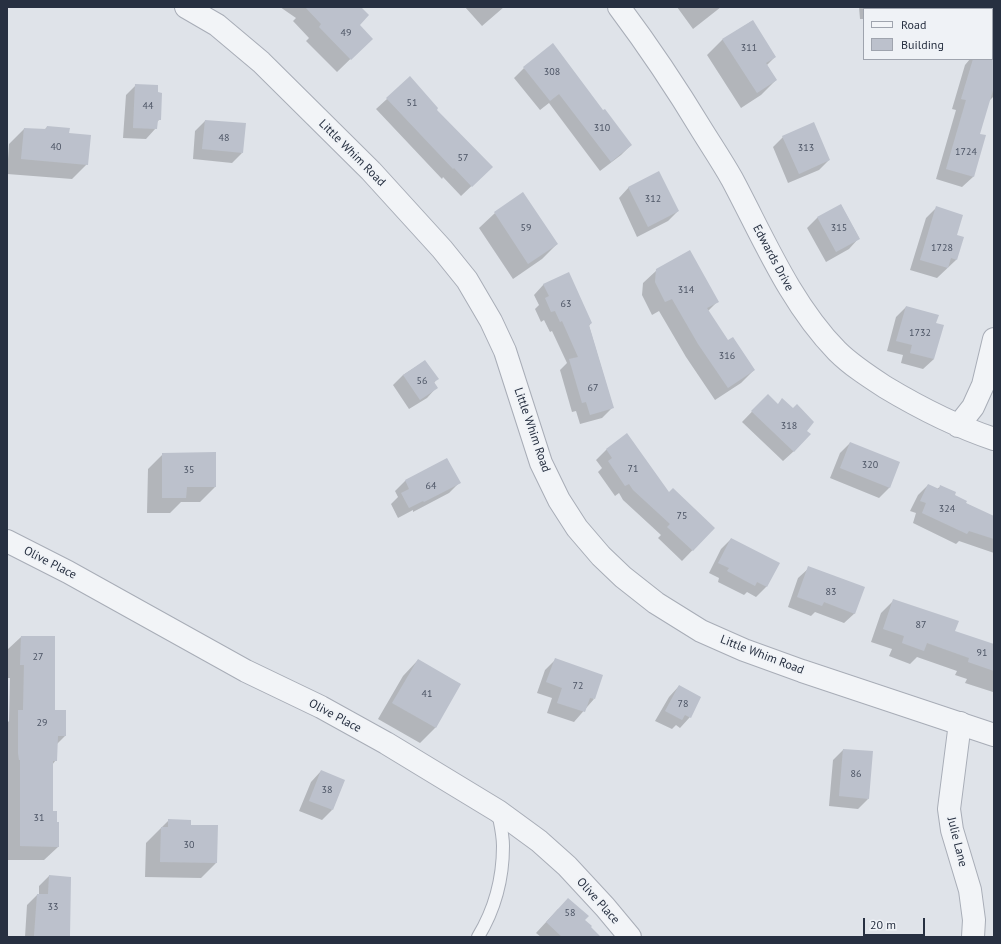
<!DOCTYPE html>
<style>
body{margin:0}
#map{position:relative;width:1001px;height:944px;overflow:hidden;background:#dfe3e9;font-family:"PT Sans",sans-serif}
canvas{display:block}
.frame{position:absolute;inset:0;border:8px solid #273041;pointer-events:none}
.legend{position:absolute;left:863px;top:8px;width:130px;height:52px;box-sizing:border-box;background:#eff2f6;border:1px solid #9fa4ae;margin:0;padding:5px 7px;list-style:none;font-size:12px;color:#273041}
.legend li{display:flex;align-items:center;gap:8px;height:20px}
.legend b{width:20px;border:1px solid #9fa4ae}
.scale{position:absolute;left:863px;top:918px;width:62px;height:18px;box-sizing:border-box;border:2px solid #273041;border-top:0;padding-left:5px;font-size:12px;line-height:14px;white-space:nowrap;color:#273041;-webkit-text-stroke:3px #eff2f6;paint-order:stroke}
</style>
<div id="map">
<canvas width="1001" height="944"></canvas>
<div class="frame"></div>
<ul class="legend">
<li><b style="height:5px;background:#f2f4f7"></b>Road</li>
<li><b style="height:11px;background:#bcc1cc"></b>Building</li>
</ul>
<div class="scale">20 m</div>
</div>
<script>
const g = document.querySelector('canvas').getContext('2d');
g.lineJoin = 'round';
function fill(path, color) {
  g.fillStyle = color;
  g.fill(path, 'evenodd');
}
function stroke(path, color, width, dash) {
  g.strokeStyle = color;
  g.lineWidth = width;
  g.lineCap = dash ? 'butt' : 'round';
  g.setLineDash(dash || []);
  g.stroke(path);
}
function label(font, color, halo, rows, align = 'center') {
  g.font = font + ' "PT Sans",sans-serif';
  g.lineWidth = 3;
  g.setLineDash([]);
  g.textBaseline = 'middle';
  g.strokeStyle = halo;
  g.fillStyle = color;
  for (const [text, x, y, turn = 0] of rows) {
    g.save();
    g.translate(x, y);
    g.rotate((+turn || 0) * Math.PI / 180);
    g.textAlign = isNaN(turn) ? turn : align;
    if (halo) g.strokeText(text, 0, 0);
    g.fillText(text, 0, 0);
    g.restore();
  }
}
fill(new Path2D(`
 M280,7H360L358,25L371,39L337,72L306,41L309,38L293,21L296,18Z
 M465,7H504L482,26Z
 M677,7H721L693,29Z
 M859,7H924L922,9H864V19H860Z
 M983,7H994V29H992V9H983Z
 M752,21L775,57L767,65L776,80L761,95L741,108L707,55L722,40Z
 M970,59H989L994,60V96L989,101L979,134L973,177L962,187L936,179L956,110L952,109L965,65Z
 M524,68L603,111L631,145L621,155L600,171L549,103L540,110L514,78Z
 M410,78L435,110L481,177L461,196L443,177L442,179L376,109Z
 M136,85L157,93L160,119L156,123V128L146,139L123,138L126,95Z
 M205,121L242,153L232,163L193,159L195,131Z
 M47,127L68,134L87,164L72,179L7,174L9,144L24,129L44,130Z
 M783,137L829,160L819,170L788,183L773,147Z
 M629,187L678,211L668,221L637,237L619,198Z
 M841,205L859,238L849,249L826,262L807,228L817,218Z
 M936,208L956,236V260L937,278L910,270L926,218Z
 M495,213L557,244L542,259L513,279L479,228Z
 M657,270L718,301L708,311L728,341L754,370L741,383L715,400L686,357L659,311L652,315L642,295L643,283Z
 M544,284L591,323L589,326L613,407L602,418L580,424L576,411L572,412L560,370L567,363L552,331L550,332L544,320L541,322L535,309L539,305L534,295Z
 M906,307L934,359L923,369L901,363L903,355L887,351L896,317Z
 M425,361L437,379L434,383L437,387L427,398L409,409L393,385L403,375Z
 M768,395L778,405L794,451L783,461L742,422Z
 M627,435L669,494L714,528L682,561L658,538L661,535L623,500L619,493L615,496L598,472L602,468L596,460L606,450Z
 M850,443L899,463L889,488L879,498L830,478L840,453Z
 M163,454L215,487L200,502H181L170,513H147L148,469Z
 M447,459L459,483L449,493L413,512V510L398,518L391,504L398,497L395,491L405,481Z
 M928,485L937,489L941,486L965,503L994,517V553L959,541L956,544L913,523L916,513L910,511L918,495Z
 M731,539L778,563L766,587L756,597L747,592L744,595L718,582L719,578L709,573L721,549Z
 M809,568L855,613L844,623L815,612L811,616L788,607L798,578Z
 M894,600L954,632L994,645V692H993L965,683L967,679L955,675L957,671L917,657L910,664L889,656L892,649L871,642L881,613Z
 M21,637L65,736L57,744L56,760L52,765V812L58,847L44,860H7V723L9,721L10,678H7V650Z
 M418,660L460,684L435,728L420,743L378,719L403,676Z
 M555,660L594,699L574,722L547,713L552,698L537,693L545,670Z
 M679,686L690,717L680,728L676,725L672,729L655,721L669,697Z
 M843,750L868,799L858,809L829,806L833,760Z
 M321,771L332,810L322,820L299,811L311,782Z
 M169,820L190,825L216,863L201,878L145,877L146,843Z
 M49,876L69,936L67,937H25L27,905L37,895H39V886Z
 M558,909L584,920L590,937H541L536,933Z`), '#0003');
fill(new Path2D(`
 M305,7H361L369,15L360,25L373,39L351,60L319,27L321,24Z
 M753,20L776,57L766,63L777,80L757,93L722,39Z
 M553,43L603,110L605,109L632,145L611,162L559,94L550,101L523,67Z
 M973,59H994V87L980,134L986,135L974,177L946,169L966,100L961,99Z
 M410,76L438,108L437,110L493,167L472,187L454,168L453,169L386,98Z
 M135,84L158,85V92L162,93L161,120H158L157,129L133,128Z
 M205,120L246,123L243,153L202,149Z
 M814,122L830,160L799,174L782,136Z
 M47,126L70,128L69,133L91,135L88,165L21,159L24,128L46,129Z
 M659,171L679,211L648,227L628,187Z
 M523,192L558,244L528,264L494,212Z
 M841,204L860,239L836,252L817,217Z
 M936,206L963,215L957,235L964,237L957,260L951,258L948,268L920,260Z
 M690,250L719,302L707,308L728,340L733,337L755,370L728,388L698,344L672,299L665,302L655,282L656,269Z
 M569,272L592,323L589,325L614,408L590,415L586,402L582,403L569,359L578,357L562,321L560,322L555,311L551,312L545,298L549,296L543,284Z
 M906,306L939,315L936,323L944,325L934,359L910,353L912,345L896,341Z
 M425,360L439,379L434,382L438,388L420,400L403,375Z
 M768,394L778,404L782,398L793,408L797,404L814,422L807,431L811,434L794,452L751,411Z
 M627,433L669,492L673,488L715,528L693,551L667,527L670,524L633,490L629,484L625,486L608,461L612,458L606,449Z
 M850,442L900,462L890,488L840,468Z
 M216,452V487H187L186,498H162V453Z
 M447,458L461,483L424,502L423,501L409,508L401,493L409,489L405,480Z
 M928,484L939,489L940,485L956,492L955,495L967,501L966,503L994,516V539L969,531L967,534L922,513L926,503L920,501Z
 M731,538L780,563L767,587L757,582L755,586L727,571L729,568L718,563Z
 M808,566L865,587L855,614L824,602L822,606L797,597Z
 M893,599L959,621L955,631L994,644V671L968,662L969,658L927,643L924,651L902,643L904,636L883,629Z
 M21,636H55V710H66V736H58L57,761H53V811H57V822H59V847L20,846V760H19L18,753V710H23L24,665H20Z
 M555,658L603,675L595,699L590,698L585,712L557,703L562,688L546,682Z
 M418,659L461,684L436,728L392,703Z
 M679,685L701,697L691,718L685,715L682,720L665,711Z
 M843,749L873,751L869,799L839,796Z
 M321,770L345,780L333,810L309,801Z
 M168,819L191,820V825H218L217,863L160,862L161,827H168Z
 M49,875L71,877L70,936H34L37,894H48Z
 M568,898L589,916L585,920L592,926L591,927L601,937H562L546,922Z`), '#bcc1cc');
const service = new Path2D(`
 M478,937C495,909 503,878 503,846C503,834 500,823 498,812`);
const minor = new Path2D(`
 M619,7C649,47 677,89 703,132C713,148 723,163 732,179C763,237 790,303 837,351C851,365 868,376 885,387C920,408 955,426 994,439
 M958,426L973,407L983,385L994,339
 M7,541L68,572L246,671L321,707L386,743L498,811L539,841L567,866L605,907L630,937
 M960,723L949,809L952,830L970,890L974,920L973,937`);
const tertiary = new Path2D(`
 M186,7L217,25L261,62L371,171L442,249L467,280L491,321L505,351L541,463L559,500L577,528L601,556L623,577L656,603L701,631L744,650L802,671L994,735`);
stroke(service, '#a8adb7', 14);
stroke(minor, '#a8adb7', 24);
stroke(tertiary, '#a8adb7', 24);
stroke(service, '#f2f4f7', 12);
stroke(minor, '#f2f4f7', 22);
stroke(tertiary, '#f2f4f7', 22);
label('10px', '#4c5464', null, [
 ["49",346,33],
 ["311",749,48],
 ["308",552,72],
 ["51",412,103],
 ["44",148,106],
 ["310",602,128],
 ["48",224,138],
 ["40",56,147],
 ["313",806,148],
 ["1724",966,152],
 ["57",463,158],
 ["312",653,199],
 ["59",526,228],
 ["315",839,228],
 ["1728",942,248],
 ["314",686,290],
 ["63",566,304],
 ["1732",920,333],
 ["316",727,356],
 ["56",422,381],
 ["67",593,388],
 ["318",789,426],
 ["320",870,465],
 ["71",633,469],
 ["35",189,470],
 ["64",431,486],
 ["324",947,509],
 ["75",682,516],
 ["83",831,592],
 ["87",921,625],
 ["91",982,653],
 ["27",38,657],
 ["72",578,686],
 ["41",427,694],
 ["78",683,704],
 ["29",42,723],
 ["86",856,774],
 ["38",327,790],
 ["31",39,818],
 ["30",189,845],
 ["33",53,907],
 ["58",570,913]
]);
label('12px', '#273041', '#eff2f6', [
 ["Little Whim Road",352,153,45],
 ["Edwards Drive",773,258,62],
 ["Little Whim Road",532,430,71],
 ["Olive Place",50,563,27],
 ["Little Whim Road",762,655,21],
 ["Olive Place",335,716,28],
 ["Julie Lane",957,842,76],
 ["Olive Place",598,901,48]
]);
</script>
